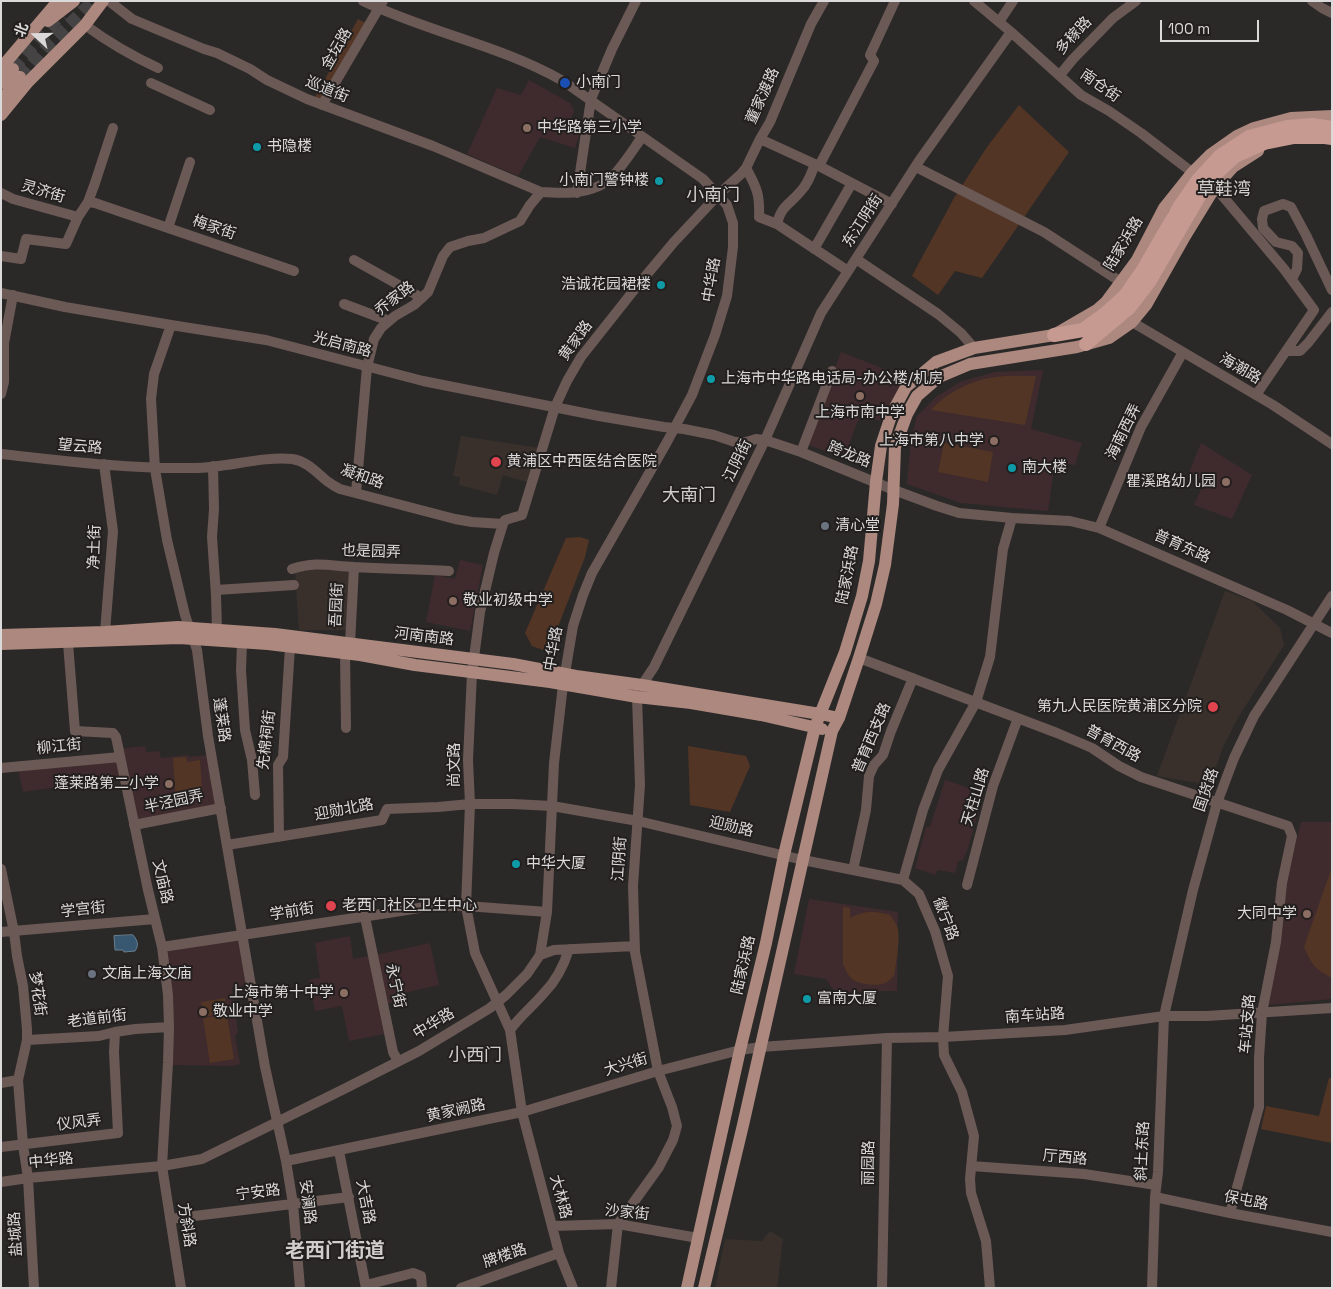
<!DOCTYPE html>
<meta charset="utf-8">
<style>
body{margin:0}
#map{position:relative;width:1333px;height:1289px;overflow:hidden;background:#2b2928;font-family:"Space Grotesk","Noto Sans SC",sans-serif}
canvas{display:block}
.frame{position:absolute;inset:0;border:2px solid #dbd9d9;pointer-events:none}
.north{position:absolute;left:10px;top:10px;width:50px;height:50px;-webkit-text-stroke:4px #221f1e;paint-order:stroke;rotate:291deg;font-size:14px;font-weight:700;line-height:20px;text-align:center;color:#dbd9d9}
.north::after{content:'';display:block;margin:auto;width:18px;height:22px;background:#dbd9d9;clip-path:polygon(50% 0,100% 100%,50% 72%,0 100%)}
.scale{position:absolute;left:1160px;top:20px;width:99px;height:22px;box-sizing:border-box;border:2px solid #dbd9d9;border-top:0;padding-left:6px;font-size:15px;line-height:18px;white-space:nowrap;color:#dbd9d9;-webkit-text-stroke:4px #221f1e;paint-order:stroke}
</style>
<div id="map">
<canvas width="1333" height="1289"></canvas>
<div class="frame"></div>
<div class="north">北</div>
<div class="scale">100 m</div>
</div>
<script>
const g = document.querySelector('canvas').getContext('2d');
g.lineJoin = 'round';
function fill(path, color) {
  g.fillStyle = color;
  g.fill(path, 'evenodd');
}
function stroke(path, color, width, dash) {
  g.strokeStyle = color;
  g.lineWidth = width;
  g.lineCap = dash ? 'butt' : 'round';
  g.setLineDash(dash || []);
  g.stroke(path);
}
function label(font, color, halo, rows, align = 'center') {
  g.font = font + ' "Space Grotesk","Noto Sans SC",sans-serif';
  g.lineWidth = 4;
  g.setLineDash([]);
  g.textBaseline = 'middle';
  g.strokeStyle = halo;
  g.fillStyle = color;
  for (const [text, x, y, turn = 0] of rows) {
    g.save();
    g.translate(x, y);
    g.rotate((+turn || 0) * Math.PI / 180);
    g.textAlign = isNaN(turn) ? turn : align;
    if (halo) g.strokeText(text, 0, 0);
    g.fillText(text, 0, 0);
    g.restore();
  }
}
fill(new Path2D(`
 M461,436L540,448L530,483L503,475L497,495L459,485L460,477L453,476Z
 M317,566L350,570L346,630H299L295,570Z
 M1225,591L1252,601L1280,628L1284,645L1236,721L1223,747L1217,764L1207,786L1197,783L1157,776Z
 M770,1231L783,1239L777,1288H715L725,1239L762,1241Z`), '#39302c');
fill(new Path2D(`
 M529,80L570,103L574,110L569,126L581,130L575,148L540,137L518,176L467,154L497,88L521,95Z
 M841,352L905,377L881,421L860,415L844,458L806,444Z
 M1043,370L1031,429L1082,443L1075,465L1055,462L1048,511L961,503L907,484L911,440L917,416L936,397L962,381L995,372Z
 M1201,443L1252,475L1232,519L1194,505L1205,481L1189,473Z
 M460,560L483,565L470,631L426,622L435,575L455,579Z
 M145,746L146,752L159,751L161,758L188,755L189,757L208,755L216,805L136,823L124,777L23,792L18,768L120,757L118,749Z
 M945,780L981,792L982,798L968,848L963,860L958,861L955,873L938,870L935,875L915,868L926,827H930Z
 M1301,822H1332V999L1269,1005L1280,943L1286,885Z
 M809,899L898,912L897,991L835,992L826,979L794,974Z
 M350,936L353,959L369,956L384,1034L349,1041L342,1006L315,1011L309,980L320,978L315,943Z
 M239,938L247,985L232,988L238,1033L235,1035L240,1064L233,1066L172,1065L166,953L169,949Z
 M430,943L439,985L404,993L405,999L386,1004L375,955Z`), '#3f2b2d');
fill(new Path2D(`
 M358,19L366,23L321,100L315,97Z
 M1019,105L1069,152L982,278L955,271L938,295L912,276L954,198L987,147Z
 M1036,376L1025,425L931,410C947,392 972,380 996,377C1009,375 1023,376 1036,376Z
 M944,443L993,452L988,482L938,472Z
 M580,537L589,540L585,557L554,637L549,647L543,650L532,646L525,633L566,538Z
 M688,746L746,756L750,766L730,812L690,805Z
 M186,757L187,762L200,760L203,800L176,802L173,758Z
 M1332,867V978C1315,969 1312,965 1304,947Z
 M843,907L850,908V918C864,910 876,911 890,915C893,919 897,924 898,930C900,944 896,961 894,976C892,978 888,982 885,983C877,987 856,984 851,978C847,974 845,968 843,964Z
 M225,998L227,1013L203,1017L201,1002Z
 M227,1015L234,1059L210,1063L203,1018Z
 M1329,1078H1332V1143L1261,1129L1266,1106L1319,1116Z`), '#523524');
const water = new Path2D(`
 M133,935C138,941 139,945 135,951L124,952L123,950H115L114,936Z`);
fill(water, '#375870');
stroke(water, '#687f90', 1);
stroke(new Path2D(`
 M13,69L61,14
 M20,77L51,42L93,1`), '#454343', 12, [12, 6]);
stroke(new Path2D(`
 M109,1L132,19L204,49L217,53L250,69L267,80L307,99L433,146L541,192
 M974,1L1011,32L1081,95L1109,111L1141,133L1197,176
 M1312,1L1322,8L1332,13
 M999,22L1013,1
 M85,25C108,42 132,56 158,68
 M1060,75L1073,59L1113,18L1136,1
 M151,83L210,110
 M322,105L383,1
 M760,139L819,166L892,204
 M819,166L874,61L870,55L895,1
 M916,167L1044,232L1121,282
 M746,168C757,188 760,195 759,217L777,224L848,271
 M1209,183L1215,187L1284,269L1314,310L1256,395
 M1,193L13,199L78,217
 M577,193L591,99L612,49L636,1
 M88,202L95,203L294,271
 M777,224C781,206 789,205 800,192C808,184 811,174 815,164
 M168,228L190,162
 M814,249L852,183
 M1,256L21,259L26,239L66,244L78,217L88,202L95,183L113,128
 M856,259L938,314L961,333L974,348
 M354,260L422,298
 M1292,279L1297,269L1298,253L1292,246L1276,242L1263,228L1262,219L1264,211L1283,204L1291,207L1306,235L1332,290
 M1,293L65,307L171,325L266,340L423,381L599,416L664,427L684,429L714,435L735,442H746L756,439L765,440L801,452L894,490L937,506L959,513L1012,518L1070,521L1099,528L1287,610L1332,633
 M344,304L389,321
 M1132,322L1273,405L1332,444
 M171,325L154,374L151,399L155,469L167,540L185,615L197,650L208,736L265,1067L286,1161L293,1204L300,1288
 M1286,351H1300L1308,343L1332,312
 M1,394L4,382V343L13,295
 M801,452L832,371
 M1,454C65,461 130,469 194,468C226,468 261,456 292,459C307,461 316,472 327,481C331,484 336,487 340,489L455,519L472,522L503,524
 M104,464L113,531L105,632
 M213,466L214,509L212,537L216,595L217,630
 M356,493L367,367L374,339L381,328L395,316L414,305L428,292L443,256L450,247L468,241L484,238L520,221L530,205L541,192C562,193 579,195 599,186C602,184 606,183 609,180C622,168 632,151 642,137
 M1099,528L1141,427L1183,352
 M292,569C317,561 330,566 354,567C386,569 417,569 449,571
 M216,590L294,585
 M68,643L75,731L113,733L116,737L148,890L162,947L168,995L169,1027L168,1063L162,1166L181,1288
 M242,643L241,670L245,730L252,760L255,795
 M350,644L354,567
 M345,653L346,728
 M859,658L1057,733L1092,748L1119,766L1141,777L1288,826L1292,836L1282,883L1276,942L1262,1013L1259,1058V1107L1230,1213
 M1,768L120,757
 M134,825L221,808
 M279,837L278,765L283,757L290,647
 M227,845L382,820L387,809L438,807L470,804H513L552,806L638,821L803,860L903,880
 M1,869L14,932L17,956L23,986L27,1029V1040L18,1080L23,1145L28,1178L34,1288
 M853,870L866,810L869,776L874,765L883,755L891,731L913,678
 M967,885L993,786L1018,718
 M365,917L393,1052L398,1061
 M1,932L155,919
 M162,947L388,913L425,907L438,906H466L547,912
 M540,955L554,950L635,946
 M510,1030C520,1016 533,1006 544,993C556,981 564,965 569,949
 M27,1040L99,1036L115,1032L135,1029L169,1027
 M1,1083L18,1080
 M1,1147L118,1133L114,1052L115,1032
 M339,1151L366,1288
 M286,1161L522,1112L658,1071L740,1050L761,1047L887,1038L943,1037L1065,1030L1164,1016H1207L1332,1008
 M971,1166L1084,1174L1156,1185
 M1,1182L28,1178L162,1166L202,1159L342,1090L419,1051L490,1008L506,995L527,974L540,955L547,912L554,763L563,685L573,626L583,595L592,573L667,442L692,395L715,335L727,296L733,247V223L727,205L703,179L563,81C500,45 427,32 363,1
 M1155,1197L1230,1213L1332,1232
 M170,1219L349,1197
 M553,1226L618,1224L698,1238
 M366,1285L413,1273L421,1276L422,1288
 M461,1288L559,1253
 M573,1288L559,1253L522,1112L510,1030L475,953L466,906L470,804L468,760L472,673L480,612L494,553L503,524L505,520L522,515L555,407L567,381L581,357L638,285L674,242L718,195L741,174L746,168L760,139L770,122L811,24L824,1
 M611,1288L618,1224L659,1167L673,1140L677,1126L672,1107L658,1071L635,952L633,886L640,785L637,697L642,685L654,667L765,440L821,313L919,161L1011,32
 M882,1288L887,1038
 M990,1288L986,1241L971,1193L970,1179L974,1136L962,1092L944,1055L943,1037L948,976L935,931L919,894L903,880L923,810L938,770L976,702L990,657L1003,549L1012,518
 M1152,1288L1155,1197L1158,1172L1164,1016L1193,890L1217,803L1234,758L1254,716L1332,596`), '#6b5955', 10);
stroke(new Path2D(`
 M48,21L74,1
 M1,68L58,1
 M1,83L13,69
 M1,101L20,77
 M1,115L28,82L85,25L103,1
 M1,635L105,632L178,627L275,634L513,664L576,676L642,685L820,714L839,718
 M1,644L179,638L268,644L360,655L415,665L550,682L637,697L691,703L761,715L822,729
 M687,1288L740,1050L766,943L784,855L815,727L845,652L862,596L869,561L876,482L881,446L892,413L906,387L936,362L974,348L1054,335L1097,310L1106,302L1137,260L1164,208L1192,173L1210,155L1237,136L1254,128L1291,118L1332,116
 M704,1288L743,1125L832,731L839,718L859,658L876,604L885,565L893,504L895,447L907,414L917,396L939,377L970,364L1077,347L1109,338L1132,322L1146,305L1185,236L1215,187L1233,167L1258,151`), '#ac887f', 12);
stroke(new Path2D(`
 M1054,335L1083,330L1105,314L1125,296
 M1086,344L1129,308`), '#c69a90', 14);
stroke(new Path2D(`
 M1125,296L1143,270L1180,206L1198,180L1220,156L1249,137L1287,127L1312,125L1332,128
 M1129,308L1149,282L1208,181L1235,156L1264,143L1294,137H1325L1332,138`), '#c69a90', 14);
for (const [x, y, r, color] of [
 [565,83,6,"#1a4fb4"],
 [527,128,5,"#8d6e63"],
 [257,147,5,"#0f9aa8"],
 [659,181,5,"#0f9aa8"],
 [661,285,5,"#0f9aa8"],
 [711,379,5,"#0f9aa8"],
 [860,396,5,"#8d6e63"],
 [994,441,5,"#8d6e63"],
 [496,462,6,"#e0444e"],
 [1012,468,5,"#0f9aa8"],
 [1226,482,5,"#8d6e63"],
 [825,526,5,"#6b7280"],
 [453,601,5,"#8d6e63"],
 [1213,707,6,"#e0444e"],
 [169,784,5,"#8d6e63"],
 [516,864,5,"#0f9aa8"],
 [331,906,6,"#e0444e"],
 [1307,914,5,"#8d6e63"],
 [92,974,5,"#6b7280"],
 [344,993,5,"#8d6e63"],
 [807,999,5,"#0f9aa8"],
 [203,1012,5,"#8d6e63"]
]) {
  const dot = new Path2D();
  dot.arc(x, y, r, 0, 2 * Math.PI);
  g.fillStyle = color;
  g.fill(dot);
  stroke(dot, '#221f1e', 2);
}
label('15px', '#dbd9d9', '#221f1e', [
 ["多稼路",1074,36,-47],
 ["金坛路",337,49,-60],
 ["南仓街",1100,86,35],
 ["巡道街",327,90,22],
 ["董家渡路",763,96,-66],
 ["灵济街",43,192,16],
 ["东江阴街",863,221,-57],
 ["梅家街",214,228,19],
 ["陆家浜路",1124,244,-59],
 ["中华路",712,280,-81],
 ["乔家路",395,299,-38],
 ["黄家路",576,341,-54],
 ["光启南路",342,345,15],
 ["海潮路",1240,369,30],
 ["海南西弄",1124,432,-64],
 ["望云路",80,447,5],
 ["跨龙路",849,455,22],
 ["江阴街",738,461,-64],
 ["凝和路",362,477,19],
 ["净土街",95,547,-88],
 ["普育东路",1182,547,24],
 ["也是园弄",371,552,2],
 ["陆家浜路",848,575,-79],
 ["吾园街",337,605,-87],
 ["河南南路",424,637,7],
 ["中华路",554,649,-80],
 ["蓬莱路",221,720,82],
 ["普育西支路",872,738,-67],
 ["先棉祠街",267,740,-83],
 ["普育西路",1113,744,29],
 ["柳江街",59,747,-6],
 ["尚文路",455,765,-90],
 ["国货路",1207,790,-71],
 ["天柱山路",976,797,-73],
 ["半泾园弄",174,802,-12],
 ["迎勋北路",344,810,-11],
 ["迎勋路",731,827,13],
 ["江阴街",620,859,-86],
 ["文庙路",162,882,77],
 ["学宫街",83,910,-6],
 ["学前街",292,912,-9],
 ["徽宁路",945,919,69],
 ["陆家浜路",744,965,-77],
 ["永宁街",395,986,78],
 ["梦花街",37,994,82],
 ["南车站路",1035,1016,-4],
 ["老道前街",97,1019,-7],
 ["中华路",434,1024,-31],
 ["车站支路",1248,1024,-85],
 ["大兴街",626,1065,-17],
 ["黄家阙路",456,1111,-12],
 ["仪风弄",79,1123,-7],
 ["斜土东路",1143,1151,-87],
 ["厅西路",1065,1158,5],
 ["中华路",51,1161,-6],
 ["丽园路",869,1163,-89],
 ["宁安路",258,1193,-7],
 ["大林路",560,1197,75],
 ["保屯路",1246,1201,11],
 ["安澜路",307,1202,83],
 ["大吉路",365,1202,79],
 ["沙家街",627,1213,6],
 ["方斜路",186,1225,81],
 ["盐城路",16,1234,-93],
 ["牌楼路",505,1256,-19]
]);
label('15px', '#dbd9d9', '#221f1e', [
 ["小南门",576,83],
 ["中华路第三小学",537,128],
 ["书隐楼",267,147],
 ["小南门警钟楼",649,181,"right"],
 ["浩诚花园裙楼",651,285,"right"],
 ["上海市中华路电话局-办公楼/机房",721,379],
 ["上海市南中学",860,413,"center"],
 ["上海市第八中学",984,441,"right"],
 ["黄浦区中西医结合医院",507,462],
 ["南大楼",1022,468],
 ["瞿溪路幼儿园",1216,482,"right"],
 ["清心堂",835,526],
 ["敬业初级中学",463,601],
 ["第九人民医院黄浦区分院",1202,707,"right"],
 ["蓬莱路第二小学",159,784,"right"],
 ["中华大厦",526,864],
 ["老西门社区卫生中心",342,906],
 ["大同中学",1297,914,"right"],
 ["文庙上海文庙",102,974],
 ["上海市第十中学",334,993,"right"],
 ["富南大厦",817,999],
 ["敬业中学",213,1012]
], 'left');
label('18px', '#d0cdcc', '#221f1e', [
 ["草鞋湾",1224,190],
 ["小南门",713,196],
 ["大南门",689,496],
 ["小西门",475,1056]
]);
label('bold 20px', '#d0cdcc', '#221f1e', [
 ["老西门街道",335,1252]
]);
</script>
